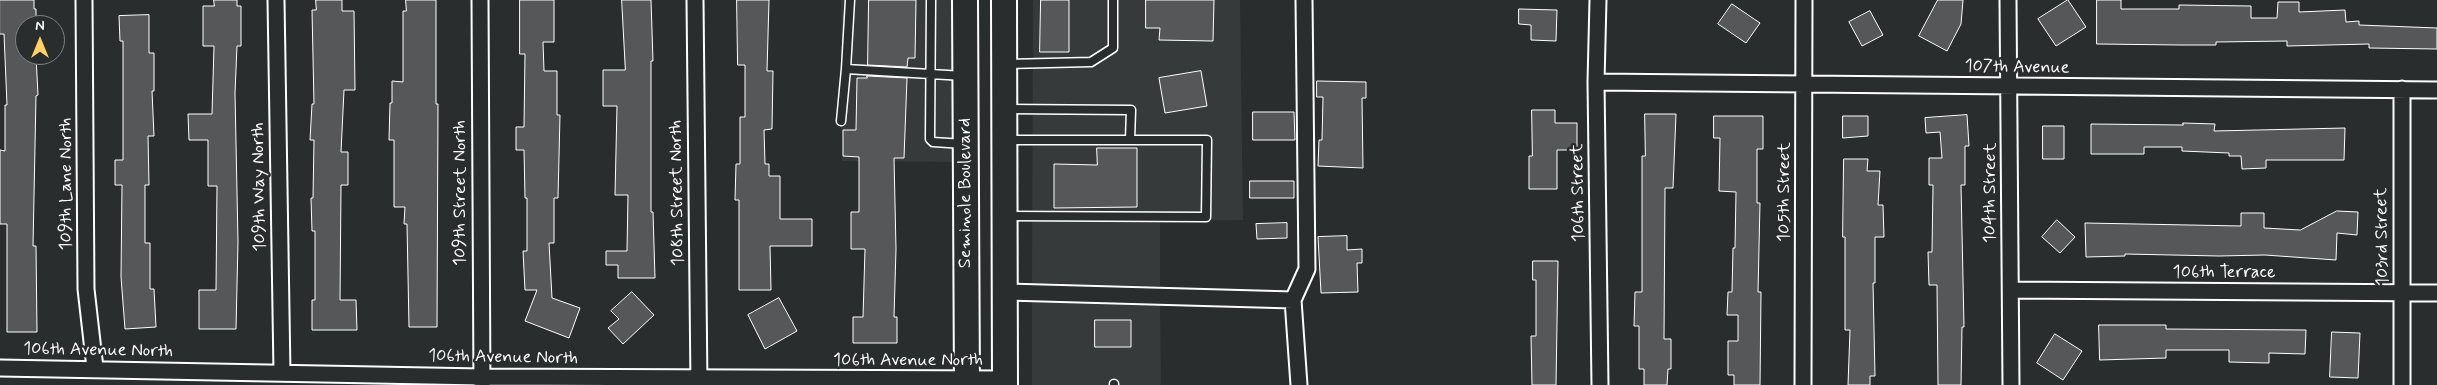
<!DOCTYPE html>
<style>
body{margin:0}
#map{position:relative;width:2437px;height:385px;overflow:hidden;background:#2a2d2e;font-family:Mynerve,sans-serif}
canvas{display:block}
.north{position:absolute;left:15px;top:15px;width:50px;height:50px;box-sizing:border-box;background:#2a2d2e;border:1px solid #7f8182;border-radius:50%;rotate:0deg;font-size:14px;font-weight:700;line-height:20px;text-align:center;color:#fff}
.north::after{content:'';display:block;margin:auto;width:18px;height:22px;background:#ffd166;clip-path:polygon(50% 0,100% 100%,50% 72%,0 100%)}
</style>
<div id="map">
<canvas width="2437" height="385"></canvas>
<div class="north">N</div>
</div>
<script>
const g = document.querySelector('canvas').getContext('2d');
g.lineJoin = 'round';
function fill(path, color) {
  g.fillStyle = color;
  g.fill(path, 'evenodd');
}
function stroke(path, color, width, dash) {
  g.strokeStyle = color;
  g.lineWidth = width;
  g.lineCap = dash ? 'butt' : 'round';
  g.setLineDash(dash || []);
  g.stroke(path);
}
function label(font, color, halo, rows, align = 'center') {
  g.font = font + ' Mynerve,sans-serif';
  g.lineWidth = 5;
  g.setLineDash([]);
  g.textBaseline = 'middle';
  g.strokeStyle = halo;
  g.fillStyle = color;
  for (const [text, x, y, turn = 0] of rows) {
    g.save();
    g.translate(x, y);
    g.rotate((+turn || 0) * Math.PI / 180);
    g.textAlign = isNaN(turn) ? turn : align;
    if (halo) g.strokeText(text, 0, 0);
    g.fillText(text, 0, 0);
    g.restore();
  }
}
fill(new Path2D(`
 M841,0H956V162L842,161Z
 M1033,0H1240L1243,220L1160,221V286L1032,283Z
 M1032,302L1160,306L1161,385H1032Z`), '#373a3b');
const building = new Path2D(`
 M0,0H34V9H36V25H25V56H36L38,95L36,96L33,246H36L37,332H7V224H0V150L5,151V105H7L4,34H0Z
 M214,0H237V6H241V46H237L235,93L238,242L236,329H199V290H216L217,186H208V140H189L188,114H212L214,46H203V6H214Z
 M316,0H342V11H354L355,90H344L341,152H348V185H341L340,300H356L357,330H312V300H315V231H312L311,198H313L314,140H310L312,104H314L312,10H316Z
 M406,0H436V104H438L437,327H409L407,224H404L405,207H394V140H389L390,103H392V81L403,82V11H406Z
 M520,0H554V42H543L544,71H557V115H560L558,198H554V243H549L552,298L580,308L569,338L525,321L537,290H525L523,251H527V198H525L524,150H516V127H524L525,54H520Z
 M622,0H651L653,61H651V212H653L655,278H618V265H606V251H627L628,195H615L617,106H603V70H625Z
 M737,0H769L767,71H773L772,129L764,130L765,164H769V176H780V219H812V246H770L771,290H739V200H735L736,164H740V117H745V65H738Z
 M869,0H916L915,58H908L907,67L868,65Z
 M1041,0H1069V52H1040Z
 M1146,0H1214L1213,41L1159,40L1160,28H1146Z
 M1938,0H1963L1961,24L1947,51L1919,36Z
 M2068,0L2086,27L2056,46L2038,19Z
 M2097,0H2121V9H2179V5L2251,6V18H2277L2278,2H2299V12L2345,10L2346,22L2359,21V25L2437,28V49L2369,48V44L2287,46V41L2216,42V45H2180L2097,44Z
 M1732,4L1760,23L1746,43L1718,24Z
 M1519,9L1557,10L1556,41L1531,40V25L1519,24Z
 M1870,11L1883,35L1862,46L1849,22Z
 M149,15V53H154V91H152L154,136H148L149,185H145V243H150V289H154L156,327L125,329L121,277L122,185H115V160H123V41H120L119,16Z
 M1201,71L1207,106L1165,113L1159,78Z
 M867,76L907,78L904,158H894L896,249L894,317H897V343H853V317H863L865,249H851V212H859V157L843,156V130H856L857,78H867Z
 M1317,81L1366,82V98H1362L1363,168L1318,166L1319,140H1322L1323,97H1317Z
 M1532,110H1555V123H1577V150H1557V189H1529V156H1532Z
 M1253,112H1294L1295,140H1253Z
 M1645,114H1676L1673,188H1665L1664,339H1671V369H1668L1667,385H1644V369H1639V326H1634L1635,292H1642V156H1645Z
 M1967,115L1969,146H1965V185H1961L1964,327H1962L1961,385H1938L1937,285H1929L1928,252H1932L1933,185H1929V158H1942L1940,132L1926,133L1925,118Z
 M1714,116H1763V149H1757V203H1760L1758,292H1761L1760,385H1734V375H1728V341H1738V315H1727L1728,292H1732L1733,248H1735L1736,192L1719,191L1720,138H1714Z
 M1843,116H1868V136L1843,138Z
 M2183,123L2215,124L2214,131L2345,128L2344,160H2266V168L2242,169L2241,156H2229V153L2182,151V147H2144V154H2091V124L2183,125Z
 M2043,126H2064V159H2043Z
 M1097,148H1137V207L1054,208V164L1097,165Z
 M1844,159H1868L1867,171H1880L1878,205H1883L1884,237H1875V283H1873L1875,376H1870V385H1848L1850,330H1845V237H1843Z
 M1250,181H1294V198H1250Z
 M2337,211L2358,212L2357,235L2337,233L2336,260L2265,255L2219,256L2125,254V256L2086,257L2085,223L2241,226V213H2264V228L2300,230Z
 M2057,220L2075,237L2060,253L2042,237Z
 M1287,223V238L1257,239L1256,224Z
 M1347,236V250L1362,249V263H1357L1358,292L1321,293L1318,237Z
 M1533,261H1558L1556,385H1532L1531,336H1536V280H1533Z
 M632,292L654,315L623,344L608,328L619,319L611,311Z
 M779,298L797,331L765,349L748,315Z
 M1095,320H1131V347H1095Z
 M2099,325H2166V329L2306,330L2305,354L2269,353V363L2229,362V350H2166V358L2100,360Z
 M2332,332L2360,333L2358,378L2330,377Z
 M2055,334L2082,351L2063,380L2037,363Z`);
fill(building, '#555758');
stroke(building, '#fff', 1);
const service = new Path2D(`
 M931,0L930,139L933,142L964,144
 M1007,64L1091,62L1113,48V0
 M846,69L850,0
 M1007,109L1131,110L1130,140
 M841,121L846,69L964,76
 M1008,140H1207L1206,217L1008,216
 M1114,385V384`);
const minor = new Path2D(`
 M84,0L86,289L95,368
 M276,0L282,373
 M480,0L482,385
 M695,0L699,385
 M1598,0L1596,82L1600,385
 M2008,0L2011,385
 M1596,82L2437,90
 M2402,89V385
 M2011,290L2437,293
 M1007,292L1293,300
 M0,368L482,377L1005,379
 M1299,385L1293,300L1307,269L1304,0
 M1803,385L1804,0`);
const primary = new Path2D(`
 M965,0L967,385
 M1004,0L1005,385`);
stroke(service, '#fff', 11);
stroke(minor, '#fff', 19);
stroke(primary, '#fff', 28);
stroke(service, '#2a2d2e', 8);
stroke(minor, '#2a2d2e', 15);
stroke(primary, '#2a2d2e', 24);
label('18px', '#fff', '#2a2d2e', [
 ["107th Avenue",2017,68,1],
 ["109th Lane North",67,184,-90],
 ["109th Way North",260,187,-91],
 ["105th Street",1785,192,-90],
 ["109th Street North",461,193,-90],
 ["108th Street North",678,193,-91],
 ["Seminole Boulevard",966,193,-90],
 ["106th Street",1579,193,-91],
 ["104th Street",1991,193,-90],
 ["103rd Street",2383,237,-91],
 ["106th Terrace",2224,273],
 ["106th Avenue North",98,351,1],
 ["106th Avenue North",503,358,1],
 ["106th Avenue North",908,361]
]);
</script>
